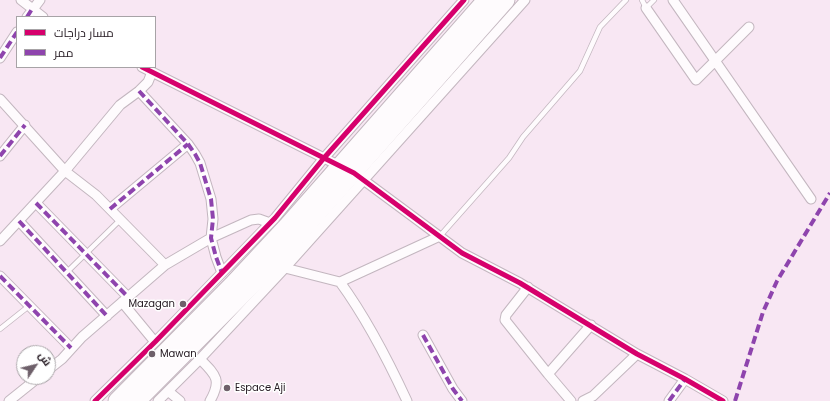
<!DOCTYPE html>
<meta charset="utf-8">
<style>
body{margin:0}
#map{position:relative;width:830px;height:401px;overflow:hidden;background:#f8e7f3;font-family:Poppins,Cairo,sans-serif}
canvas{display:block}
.legend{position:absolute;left:16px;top:16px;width:140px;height:52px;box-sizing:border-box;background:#fff;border:1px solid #a7a3a6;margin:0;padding:5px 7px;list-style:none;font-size:12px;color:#231820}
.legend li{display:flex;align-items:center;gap:8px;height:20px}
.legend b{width:20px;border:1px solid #a7a3a6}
.north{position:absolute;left:16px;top:345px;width:40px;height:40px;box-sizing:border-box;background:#fff;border:1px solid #a7a3a6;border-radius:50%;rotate:55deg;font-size:11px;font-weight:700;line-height:16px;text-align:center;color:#231820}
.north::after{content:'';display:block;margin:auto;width:14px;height:18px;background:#6e606a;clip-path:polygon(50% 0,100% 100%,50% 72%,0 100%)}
</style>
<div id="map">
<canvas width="830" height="401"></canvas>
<ul class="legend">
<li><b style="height:5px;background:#d6006c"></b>مسار دراجات</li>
<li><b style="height:5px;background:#8e44ad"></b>ممر</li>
</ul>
<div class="north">ش</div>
</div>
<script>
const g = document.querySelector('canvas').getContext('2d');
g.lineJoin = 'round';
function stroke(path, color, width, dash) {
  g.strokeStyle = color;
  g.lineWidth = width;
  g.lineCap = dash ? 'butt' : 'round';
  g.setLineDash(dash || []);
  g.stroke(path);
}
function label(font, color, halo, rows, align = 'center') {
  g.font = font + ' Poppins,sans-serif';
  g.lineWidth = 3;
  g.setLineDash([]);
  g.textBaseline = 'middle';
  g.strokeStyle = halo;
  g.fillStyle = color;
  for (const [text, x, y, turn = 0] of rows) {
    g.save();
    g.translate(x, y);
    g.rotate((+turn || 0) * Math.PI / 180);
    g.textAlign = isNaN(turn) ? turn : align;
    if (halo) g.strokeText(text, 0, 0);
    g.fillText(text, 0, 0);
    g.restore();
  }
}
const lane = new Path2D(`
 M642,0L646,8L654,0
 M440,236L509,158L523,137L580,71L600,27L626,0
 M67,272L120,220
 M0,329L29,306`);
const street = new Path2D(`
 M21,0L43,17
 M673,0L811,199
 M646,8L696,80L749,27
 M27,17L40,0
 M0,58L17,32
 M142,67L354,173L462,253L520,283L637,354L685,379L723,401
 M139,91L188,144L195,154L200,163L211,199L213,219L211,238L216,257L222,273
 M0,99L65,171L96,195L165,265
 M0,156L25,125
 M36,203L128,297
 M110,209L188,144
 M19,221L107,316
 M0,241L65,171L120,105L139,91L148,82L152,72
 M281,267L340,282L440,236
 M0,276L71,348
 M340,282C367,319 388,360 407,401
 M528,287L506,315L505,320L548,374L571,401
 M122,302L155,342
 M423,335L453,389L462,401
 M200,359C216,375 222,380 210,401
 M48,370L62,359L82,337L165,265L211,238L251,220L259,219L270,223
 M548,374L591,325
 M168,391L180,401
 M9,401L39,377
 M95,401L155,342L275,218L324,158L464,0
 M158,401L200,359L285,268L525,0
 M583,401L593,396L637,354
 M669,401L685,379`);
const highway = new Path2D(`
 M117,401L232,285L287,226L486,0
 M137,401L272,265L506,0`);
stroke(lane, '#c3b6bf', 6);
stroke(street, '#c3b6bf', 11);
stroke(highway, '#c3b6bf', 19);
stroke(lane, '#fefbfd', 4.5);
stroke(street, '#fefbfd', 9);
stroke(highway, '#fefbfd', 17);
stroke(new Path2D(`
 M27,17L32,9
 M0,58L17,32
 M139,91L188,144L195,154L200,163L211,199L213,219L211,238L216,257L222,273
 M0,156L25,125
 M36,203L128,297
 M110,209L188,144
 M19,221L107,316
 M0,276L71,348
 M423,335L453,389L462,401
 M669,401L685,379
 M735,401L763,312L777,281L830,193`), '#8e44ad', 4, [8, 4]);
stroke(new Path2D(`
 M142,67L354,173L462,253L520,283L637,354L685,379L723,401
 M95,401L155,342L275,218L324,158L464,0`), '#d6006c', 5);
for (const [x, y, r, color] of [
 [183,304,4,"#6e606a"],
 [152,354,4,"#6e606a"],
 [227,388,4,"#6e606a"]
]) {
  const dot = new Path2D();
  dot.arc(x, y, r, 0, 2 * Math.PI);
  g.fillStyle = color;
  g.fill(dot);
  stroke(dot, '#fff', 1.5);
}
label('10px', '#231820', '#fff', [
 ["Mazagan",175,304,"right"],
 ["Mawan",160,354],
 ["Espace Aji",235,388]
], 'left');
</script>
